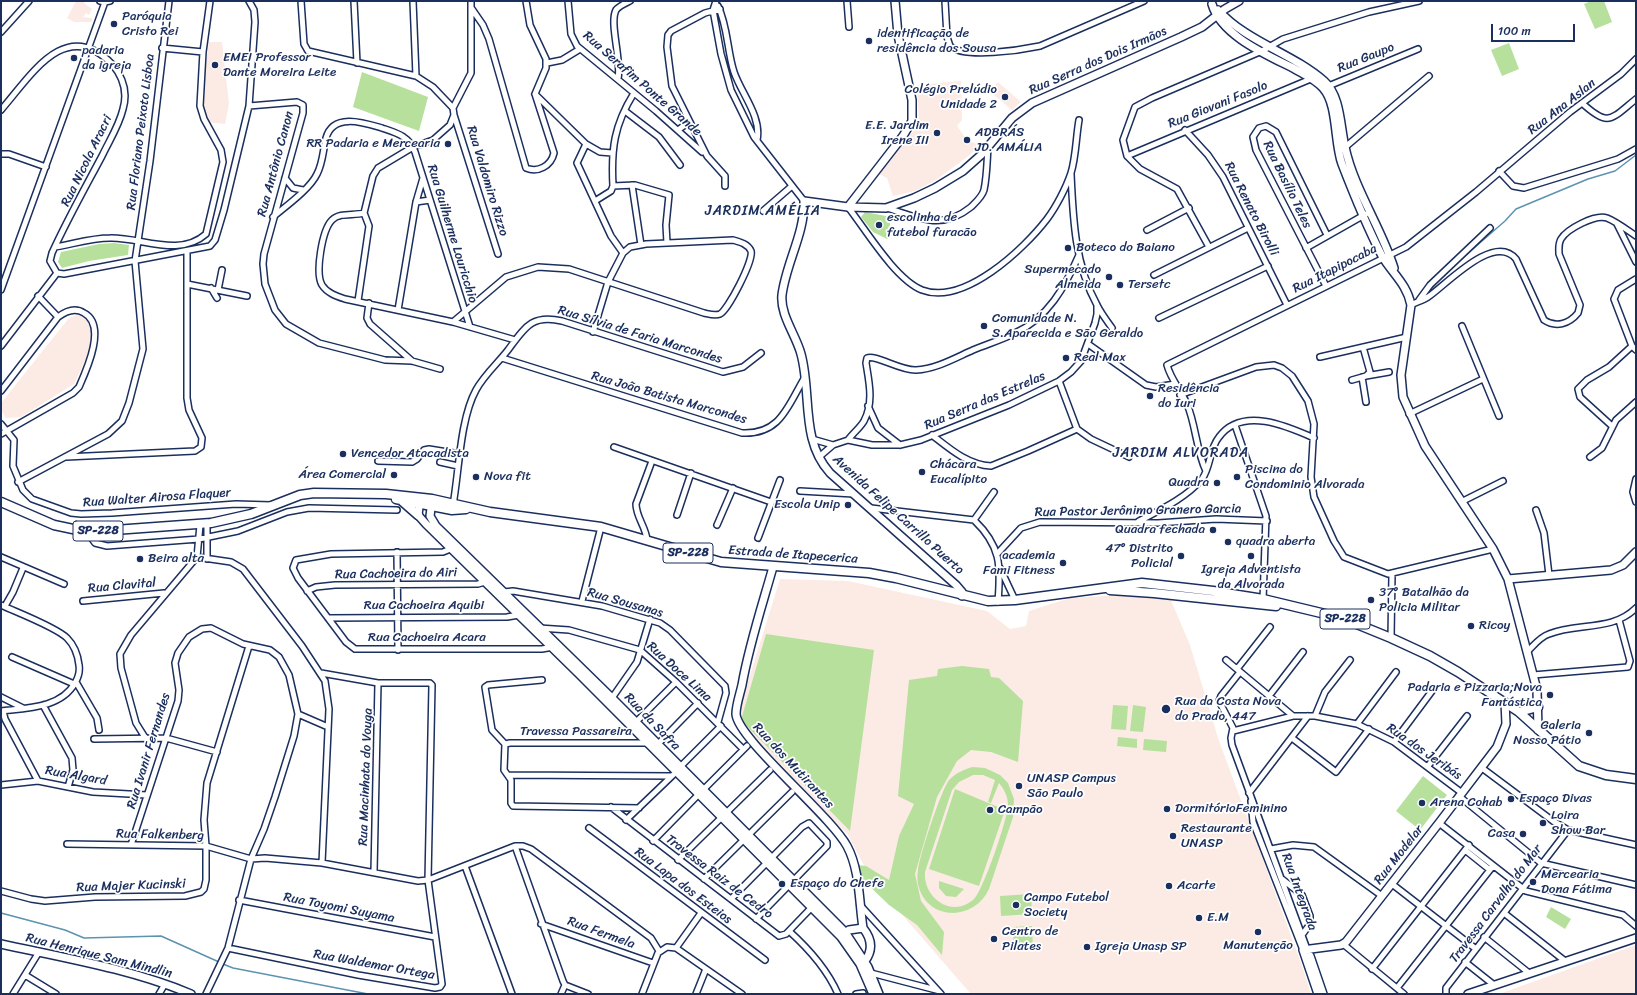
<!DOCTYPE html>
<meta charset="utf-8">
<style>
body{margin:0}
#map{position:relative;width:1637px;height:995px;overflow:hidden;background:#fff;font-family:Sriracha,sans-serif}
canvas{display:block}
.frame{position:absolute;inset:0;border:2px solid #1b2f5e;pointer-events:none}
.scale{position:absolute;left:1491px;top:24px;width:84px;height:18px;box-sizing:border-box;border:2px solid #1b2f5e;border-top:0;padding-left:5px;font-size:12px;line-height:14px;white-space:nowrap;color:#1b2f5e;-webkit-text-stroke:3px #fff;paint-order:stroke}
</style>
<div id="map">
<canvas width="1637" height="995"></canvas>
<div class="frame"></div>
<div class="scale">100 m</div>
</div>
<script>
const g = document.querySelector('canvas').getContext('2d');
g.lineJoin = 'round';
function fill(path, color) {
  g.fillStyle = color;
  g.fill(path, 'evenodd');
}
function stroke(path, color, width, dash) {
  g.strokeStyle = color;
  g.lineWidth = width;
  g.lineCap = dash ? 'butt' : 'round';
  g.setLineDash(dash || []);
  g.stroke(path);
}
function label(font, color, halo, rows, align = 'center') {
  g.font = font + ' Sriracha,sans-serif';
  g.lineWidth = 3.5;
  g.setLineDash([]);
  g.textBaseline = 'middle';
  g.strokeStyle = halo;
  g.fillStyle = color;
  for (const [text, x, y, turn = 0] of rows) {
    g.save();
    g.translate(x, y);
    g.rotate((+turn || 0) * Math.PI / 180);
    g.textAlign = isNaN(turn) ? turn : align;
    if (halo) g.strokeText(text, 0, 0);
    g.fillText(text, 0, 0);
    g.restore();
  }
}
fill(new Path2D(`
 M76,1H85L84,3L92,9L89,15L86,13L83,17L92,18V22H74L67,18Z
 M209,42H222L229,104L225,124L207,122L203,110V87Z
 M961,81L962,120L957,126L967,140L979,145L971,154L936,180L915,191L893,196L887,178L879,174L919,124L917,85Z
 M998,82L1021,102L1012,110L989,91Z
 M77,315L81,316L88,322L94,334L85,361L74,384L21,417L6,418L1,410V403L69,318Z
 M780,579L848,581L987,611L1010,629L1026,626L1029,611L1070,598L1142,594L1170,598L1190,645L1218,738L1301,963L1311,994H971L871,879L848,835L740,722V707Z
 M1636,945V994H1499Z`), '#fbebe4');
fill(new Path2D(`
 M1591,1H1604L1612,22L1595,29L1584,4Z
 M1509,43L1519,69L1502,76L1491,50Z
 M362,72L428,97L419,131L353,107Z
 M865,212L891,217L889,232L892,235L887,239L873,232L861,217Z
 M114,243L129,245L128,255L89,261L62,268L58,262L61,252L99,244Z
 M766,634L874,650L850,831L741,720Z
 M962,666L989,669L991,677L999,678L1023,701L1018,762L991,752L971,750L957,761L937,797L915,874L921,901L944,932L942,955L917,925L889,905L861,878L857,865L866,866L889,880L899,836L914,804L898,796L909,680L937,676L938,669Z
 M1113,705L1128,706L1126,730L1111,729Z
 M1133,705L1146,707L1143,732L1130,731Z
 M1118,737L1137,739V748L1117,746Z
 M1144,739L1167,741L1166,752L1143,750Z
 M973,767L985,768L1000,775L1008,783L1014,799L1013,817L989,889C975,920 930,922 919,888C917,882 917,876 918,870C920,854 941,791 949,780C956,773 964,769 973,767ZM973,775H983L995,780L988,802L991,803L999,783C1004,789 1008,796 1008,805C1008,818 983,891 974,899C952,919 923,898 925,872L952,790L959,782Z
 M1423,776L1447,795L1420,830L1396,811Z
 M955,789L1005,810L979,886L929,869Z
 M939,881L964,889L956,897L946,896L939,888Z
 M1031,894L1032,914L1001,916L1000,896Z
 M1551,907L1571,919L1565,929L1546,917Z
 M1032,926L1033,949L1014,950L1013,927Z`), '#b7e09c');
stroke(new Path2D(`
 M1451,268L1505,221L1516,209L1588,179L1615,171L1636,155
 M1,913L65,930L84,938L161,936L219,962
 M223,964L233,968L368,994`), '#5c93af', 1.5);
const street = new Path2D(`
 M100,1L105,2L110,1
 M301,1L304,44L308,51L416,76L433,87L453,108L454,115L450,125L433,140L413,147L378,168L373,176L364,213C354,216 340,212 332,220C322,230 315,273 322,285C327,293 336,296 345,299L453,322L515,340
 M354,1L357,63
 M413,1L416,76
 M568,1L571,34L577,46L656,111L702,152
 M716,1L713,10L721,54L731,90L754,137L804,201
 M847,1L849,27
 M945,1L947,37L950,46C964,59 1021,50 1040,46L1144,1
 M718,6C728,27 727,50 734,72C741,93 762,117 757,140
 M472,9L483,25L489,39L526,168C538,173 551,166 554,153L535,94L546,68V59L530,25L526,1
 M720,9L705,13L671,31L668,35L667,47L672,86L707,156L725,176V186
 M1,32L29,1
 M162,48L203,52
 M547,63L562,60L580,49
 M618,79C622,61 609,23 616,10C619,6 626,3 630,1
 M1326,87L1418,49
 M535,94L586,144L600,152L612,153
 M1582,103C1609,128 1611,119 1636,99
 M249,106L297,102L303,105V113L264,254L263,264L265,284L275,310L286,324L319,343L385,360L412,361L440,369
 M453,108L471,73V1
 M1,110C30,77 65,16 112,64C123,77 128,92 123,109C119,126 109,141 102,156C85,188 67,220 52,253L50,261L57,273L64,274L210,246L215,240L224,210L249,106L255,22L254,10L249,1
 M625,111L659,137L680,165
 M454,115L498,254
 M678,130L689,122
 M1185,130L1208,155L1223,177L1287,305
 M586,144L577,163L611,236L623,253
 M1343,149L1429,76
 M1,154H9L46,167
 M1127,156L1313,78
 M1499,171L1513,186L1524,188L1618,159L1636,149
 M1071,174C1073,219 1075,265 1097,305C1101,313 1107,321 1112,328
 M285,178L293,188L303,190
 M632,185L641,245
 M613,186L635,185L669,195L666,225L667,243
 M613,186C611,149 614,125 634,93
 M595,201L611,191L613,186
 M416,202L430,200
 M848,207C866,230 895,279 922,290C964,306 1024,249 1047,219C1056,207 1066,188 1071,173C1076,157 1076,137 1079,120
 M887,208C920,218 941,231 971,207C976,202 982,197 984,190C987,176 987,161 988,147
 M763,211L792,186
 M273,217C286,206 310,189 317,174C323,163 323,150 326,138C333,112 365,123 382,128C397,133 409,136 415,152L470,327
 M1617,224L1636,262
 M1147,230L1189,208
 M55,247C73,244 92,238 110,238C141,237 179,258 206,234L223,162L221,150L204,119L200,106L203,52L210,1
 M1209,247L1177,189L1140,169L1127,156L1123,140L1135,107L1152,98L1262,51L1283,39L1369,12L1419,1
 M1306,248L1366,214
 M1154,275L1248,228
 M1636,279L1618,290L1614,299L1632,346L1636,350
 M187,284L247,296
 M1326,286L1256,150L1253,137L1259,128L1266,126L1276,132L1327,235
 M211,288L217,298
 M1,290L105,2
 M218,290L222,270
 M38,296L58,317
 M1419,300L1430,285L1490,228
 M358,301L369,226L364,213
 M369,303L367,318L370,324L412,361
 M1411,305C1417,302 1423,300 1428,297C1446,285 1494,232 1516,259L1544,320C1556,328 1569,324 1578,313L1580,305L1559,254C1559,249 1558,244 1561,239C1567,229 1595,214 1607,218C1617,222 1627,230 1636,236
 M398,310L416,202L423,178
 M1159,318L1268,266
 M453,322L506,277L538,267L569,269L704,313C709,314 715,316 720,314C728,310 754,260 751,251C748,244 740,242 733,240L646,244L630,247L623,253L608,282L593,332
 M1462,326L1499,416
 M1088,344L1146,385L1156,387L1175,384
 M1,346L57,273
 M1320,357L1407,337
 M502,358L742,433C781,435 788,405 805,377
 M1366,376L1389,372
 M1362,377L1366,402
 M1352,380L1366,376L1370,372L1363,347
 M1059,381L1077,429L1091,439L1129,457
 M1,391L58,317C66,311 75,307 84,313C107,325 87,369 79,387L73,393L1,434
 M1180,395L1256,367L1274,365L1282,368L1292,376L1308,401L1314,424L1311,477L1314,497L1334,541L1344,557L1388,574L1493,549
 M868,406L878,428L900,445
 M1409,414L1483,379
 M1,424L14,440L13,466L23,490L32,499L71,513L81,514L112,513L236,504L271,505
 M1235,425L1266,516L1263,600
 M1612,426L1580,397L1578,389L1587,380L1609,367L1632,346
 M932,435C950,449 968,465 991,466L1028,451L1077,429
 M812,439L833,445
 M848,440C853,433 860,428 864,421C874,402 869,382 866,363L867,358C875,354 901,371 916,370C936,369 955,358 973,350C987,344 1002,340 1015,333C1048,318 1065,287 1079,255
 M614,447L771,502
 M66,457L195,451L201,447L202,438L189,410L187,398V251
 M819,457L833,445L848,440L872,445H900L921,440L1009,405L1059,381L1071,372L1081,361L1095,323L1097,314V305
 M1590,457L1602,448L1616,420L1636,402
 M378,461L412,462L417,459L424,450L429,449L460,454
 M440,462L458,466
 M1206,471C1196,450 1196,425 1187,404C1181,390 1171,380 1167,365L1406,247L1476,192L1570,112L1621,74L1636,59
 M1636,479L1633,492L1636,502
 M18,482L108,434L122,421L129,403L143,349L135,261L150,161L169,1
 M800,491L854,494
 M1463,501L1503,481
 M453,505C459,472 460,419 476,390C484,375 498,363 508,350C525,327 532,314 562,321L723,372L743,367L761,353
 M871,508L974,520C1001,546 1001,565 998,602
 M1536,510L1544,533L1549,575
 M677,515L691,473
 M974,520L994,492
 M1139,521C1160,510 1186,498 1202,479C1211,467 1209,449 1219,437C1242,406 1287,426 1314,438
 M717,525L733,488
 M87,532L95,543L107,546L199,539L238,531L287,512L309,508L397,510
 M758,538L780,480
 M647,540C646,527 636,517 636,504L652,461
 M453,548L443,552L331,554L296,560L293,568L298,578L346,642L355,649H542L553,647
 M397,552L398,650
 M997,554L1021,528L1040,522L1158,523L1216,519L1267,521
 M1,557L64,584
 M197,557L231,562L243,569L302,646L325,681L329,709L322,863
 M207,559V524
 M1000,568L1015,600
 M307,591L316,587L335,585L478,584L485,582
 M504,592L513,591L602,606L660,623L670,630L725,686L726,693L718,722
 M83,601L164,593
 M582,601L601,527
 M1,605C16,612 56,627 67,638C74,645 78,656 79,665C80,671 78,678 75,683C61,708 27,708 1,711
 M5,606L13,592L23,568
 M328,618L507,617L519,615
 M539,628L569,630L640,650L676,682L743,749
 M1391,638L1392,574
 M1528,651C1534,645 1540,637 1549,634C1577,622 1612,632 1636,608
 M12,657L74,684
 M1226,660L1293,716
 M1237,669L1270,627
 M1240,672L1221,696L1219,701L1233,728L1231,738L1232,745L1307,949
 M1533,675L1628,667L1630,661L1619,620
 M76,682L97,718L99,730
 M1269,696L1303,652
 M1,697L23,708
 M612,698L637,662L650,619
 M43,705L72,758L73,770L68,787
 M3,711L5,719L38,781
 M298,714L328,727
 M1315,716L1325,692L1350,660
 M635,723L676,682
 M1357,724L1396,672
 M1233,731L1293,716H1315L1357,724L1394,742L1462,793
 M1292,738L1336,772L1369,729
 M94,739L166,738L217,752
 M146,739L136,723L121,668L120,654L131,635L197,557L200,525
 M1394,742L1432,691
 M505,744L504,770L511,780V803L513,806L639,808
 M505,744L510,743H647
 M505,744L492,730L485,687L488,685L542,680
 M657,745L698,703
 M1428,766L1467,716
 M1482,768L1553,821L1568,830L1636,845
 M678,769L721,726
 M508,775L671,776
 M1,785L38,781L93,792L147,795
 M703,790L747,746
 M1249,793L1308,716
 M1460,797L1541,863L1636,885
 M1251,801L1253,822L1303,950
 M611,807L779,936L786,934L812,907
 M626,820L673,775
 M1439,823L1526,891L1623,915L1636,926
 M589,828L765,960
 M653,841L699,794
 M67,844L206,846L251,859
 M131,845L178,701L179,690L175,663L178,653L189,637L202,629L211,628L243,644L270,650L279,657L289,675L298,714L294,736L275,797L264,829L251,859L228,948L206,994
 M515,846L563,981L565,985L588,994
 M1271,849L1293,845L1314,847L1382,896
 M1465,850L1490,870
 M251,859L265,858L322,863L418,881L428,880L515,846H523L531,849L651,938L659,951
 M678,860L770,770
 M465,866L512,994
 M374,872L378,683
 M704,879L792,792
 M1282,879L1302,895L1310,916V924L1302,935
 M1392,884L1476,949
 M1,891L31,899L45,901L95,897L185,896L201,892L204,889L206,880V846L204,820L207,783L249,646
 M731,899L802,827L809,823L827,842V846L756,919
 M239,900L435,937
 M860,905L941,994
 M1504,913L1565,961
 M541,924L653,963
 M789,931C809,949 827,969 838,994
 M1484,937L1529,973
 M1343,944L1404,994
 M228,948L358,975L435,988L440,987L442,984L428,880L432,685L430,683H378L321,673
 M676,948L742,994
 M1465,962L1494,985
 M1372,969L1469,845
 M871,973L936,990
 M25,975L56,994
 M1397,988L1493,866
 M13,994L39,952
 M159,994L165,984
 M561,994L565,985
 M642,994L658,953L667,947L676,948L701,913
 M696,994L706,969
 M856,994L863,993
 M1446,994V988L1568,830`);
const secondary = new Path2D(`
 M1212,4C1221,35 1265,54 1293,68C1303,74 1315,79 1323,88C1338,104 1334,143 1342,164C1354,195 1367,227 1382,256C1392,273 1407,284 1411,305L1401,375L1403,397L1425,446L1493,549L1508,579L1537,690L1538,730
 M1218,10C1247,42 1292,53 1324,81C1341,96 1340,126 1345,147C1354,189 1381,227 1394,268
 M848,207L903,136L912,121V100L898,35L895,1
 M420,499L418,515L426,524L579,674L841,937L860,964L873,994
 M432,501L430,516L436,526L612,698L845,932L868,967L879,994
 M773,567C762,606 749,645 742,685C740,694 736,705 736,714C737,738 831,816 847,846C860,870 859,902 863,928
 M1508,579L1611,570L1623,565L1636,552
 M962,596V592L956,585L830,473C800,440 812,394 801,354C796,335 780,315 782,295C786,263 805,233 804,201L848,207L886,208L914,198L935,188L963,171L981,155L1012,118L1032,103L1181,37L1202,27L1225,9L1239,1
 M842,936L849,930L863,928C872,939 873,950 865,961
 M1,944C65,958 131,969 191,994
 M1310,956L1323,994
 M1318,994L1303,950L1341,945L1346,942L1439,823L1497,747L1506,724L1505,702
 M1468,994L1636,938`);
const primary = new Path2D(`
 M396,499L452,510L466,509
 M402,501L418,515
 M1,502L54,525L87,532L211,523L251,514L300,495L314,493L386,494L432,499L490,512L601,527L721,562L869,573L896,578L988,601L1015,600L1142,583L1213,591L1263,599L1342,618L1391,638L1430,656L1458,672L1519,712L1579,766L1606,775L1636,779
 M1110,590L1154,593L1276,606
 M1519,712L1538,707`);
stroke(street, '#1b2f5e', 8);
stroke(secondary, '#1b2f5e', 10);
stroke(primary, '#1b2f5e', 11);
stroke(street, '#fff', 5);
stroke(secondary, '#fff', 7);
stroke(primary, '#fff', 8);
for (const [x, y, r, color] of [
 [114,24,4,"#1b2f5e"],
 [869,41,4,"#1b2f5e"],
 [74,58,4,"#1b2f5e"],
 [215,65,4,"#1b2f5e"],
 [1005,97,4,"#1b2f5e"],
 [937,133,4,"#1b2f5e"],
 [967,140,4,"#1b2f5e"],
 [448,144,4,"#1b2f5e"],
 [879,225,4,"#1b2f5e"],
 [1068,248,4,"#1b2f5e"],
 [1109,277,4,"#1b2f5e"],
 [1120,285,4,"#1b2f5e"],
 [984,326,4,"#1b2f5e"],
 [1066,358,4,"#1b2f5e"],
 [1150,396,4,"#1b2f5e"],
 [343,454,4,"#1b2f5e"],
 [922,472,4,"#1b2f5e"],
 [394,475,4,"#1b2f5e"],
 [476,477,4,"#1b2f5e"],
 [1237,477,4,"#1b2f5e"],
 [1217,483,4,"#1b2f5e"],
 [848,505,4,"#1b2f5e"],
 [1213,530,4,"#1b2f5e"],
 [1228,542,4,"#1b2f5e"],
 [1181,556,4,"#1b2f5e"],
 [1251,556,4,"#1b2f5e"],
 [140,559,4,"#1b2f5e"],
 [1063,563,4,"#1b2f5e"],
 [1371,600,4,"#1b2f5e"],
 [1471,626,4,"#1b2f5e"],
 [1550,695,4,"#1b2f5e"],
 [1166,709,5,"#1b2f5e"],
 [1589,733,4,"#1b2f5e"],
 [1019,786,4,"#1b2f5e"],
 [1511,799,4,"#1b2f5e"],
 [1422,803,4,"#1b2f5e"],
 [1167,809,4,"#1b2f5e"],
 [990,810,4,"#1b2f5e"],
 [1543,823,4,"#1b2f5e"],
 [1523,834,4,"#1b2f5e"],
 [1173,836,4,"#1b2f5e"],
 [1533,882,4,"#1b2f5e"],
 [782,884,4,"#1b2f5e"],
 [1169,886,4,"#1b2f5e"],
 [1016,905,4,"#1b2f5e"],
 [1199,918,4,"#1b2f5e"],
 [1258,932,4,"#1b2f5e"],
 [994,939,4,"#1b2f5e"],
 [1087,947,4,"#1b2f5e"]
]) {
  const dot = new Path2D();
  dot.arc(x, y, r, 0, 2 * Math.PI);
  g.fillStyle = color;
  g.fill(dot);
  stroke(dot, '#fff', 1.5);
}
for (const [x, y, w] of [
 [98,531,50],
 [688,553,50],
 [1345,619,50]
]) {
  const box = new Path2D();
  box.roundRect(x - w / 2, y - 10, w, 20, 3);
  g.fillStyle = '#fff';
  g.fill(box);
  stroke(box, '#1b2f5e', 1);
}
label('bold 12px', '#1b2f5e', null, [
 ["SP-228",98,531],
 ["SP-228",688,553],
 ["SP-228",1345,619]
]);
label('13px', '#1b2f5e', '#fff', [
 ["Paróquia",122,17],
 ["Cristo Rei",122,32],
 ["identificação de",877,34],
 ["residência dos Sousa",877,49],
 ["padaria",82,51],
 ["da igreja",82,66],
 ["EMEI Professor",223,58],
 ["Dante Moreira Leite",223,73],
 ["Colégio Prelúdio",997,90,"right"],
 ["Unidade 2",997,105,"right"],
 ["E.E. Jardim",929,126,"right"],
 ["Irene III",929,141,"right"],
 ["ADBRÁS",975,133],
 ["JD. AMÁLIA",975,148],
 ["RR Padaria e Mercearia",440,144,"right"],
 ["escolinha de",887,218],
 ["futebol furacão",887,233],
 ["Boteco do Baiano",1076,248],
 ["Supermecado",1101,270,"right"],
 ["Almeida",1101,285,"right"],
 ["Tersetc",1128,285],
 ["Comunidade N.",992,319],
 ["S.Aparecida e São Geraldo",992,334],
 ["Real Max",1074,358],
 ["Residência",1158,389],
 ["do Iuri",1158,404],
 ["Vencedor Atacadista",351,454],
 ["Chácara",930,465],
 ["Eucalípito",930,480],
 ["Piscina do",1245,470],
 ["Condominio Alvorada",1245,485],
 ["Área Comercial",386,475,"right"],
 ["Nova fit",484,477],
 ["Quadra",1209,483,"right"],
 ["Escola Unip",840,505,"right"],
 ["Quadra fechada",1205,530,"right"],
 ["quadra aberta",1236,542],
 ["47º Distrito",1173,549,"right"],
 ["Policial",1173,564,"right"],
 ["academia",1055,556,"right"],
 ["Fami Fitness",1055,571,"right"],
 ["Beira alta",148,559],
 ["Igreja Adventista",1251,570,"center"],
 ["da Alvorada",1251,585,"center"],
 ["37º Batalhão da",1379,593],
 ["Policia Militar",1379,608],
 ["Ricoy",1479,626],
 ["Padaria e Pizzaria;Nova",1542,688,"right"],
 ["Fantástica",1542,703,"right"],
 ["Rua da Costa Nova",1175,702],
 ["do Prado, 447",1175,717],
 ["Galeria",1581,726,"right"],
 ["Nosso Pátio",1581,741,"right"],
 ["UNASP Campus",1027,779],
 ["São Paulo",1027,794],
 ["Espaço Divas",1519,799],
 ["Arena Cohab",1430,803],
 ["DormitórioFeminino",1175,809],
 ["Campão",998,810],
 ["Loira",1551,816],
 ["Show Bar",1551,831],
 ["Restaurante",1181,829],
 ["UNASP",1181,844],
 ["Casa",1515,834,"right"],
 ["Mercearia",1541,875],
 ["Dona Fátima",1541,890],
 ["Espaço do Chefe",790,884],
 ["Acarte",1177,886],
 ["Campo Futebol",1024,898],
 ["Society",1024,913],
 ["E.M",1207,918],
 ["Centro de",1002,932],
 ["Pilates",1002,947],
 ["Manutenção",1258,946,"center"],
 ["Igreja Unasp SP",1095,947]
], 'left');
label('13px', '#1b2f5e', '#fff', [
 ["Rua Gaupo",1366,58,-22],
 ["Rua Serra dos Dois Irmãos",1098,61,-24],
 ["Rua Serafim Ponte Grande",642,84,41],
 ["Rua Giovani Fasolo",1218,105,-22],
 ["Rua Ana Aslan",1562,107,-38],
 ["Rua Floriano Peixoto Lisboa",141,132,-83],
 ["Rua Nicola Aracri",87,161,-64],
 ["Rua Antônio Canon",276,164,-75],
 ["Rua Valdomiro Rizzo",487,181,73],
 ["Rua Basílio Teles",1287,185,64],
 ["Rua Renato Birolli",1251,209,63],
 ["Rua Guilherme Louricchio",452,234,73],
 ["Rua Itapipocaba",1335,269,-27],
 ["Rua Sílvia de Faria Marcondes",640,335,17],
 ["Rua João Batista Marcondes",669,398,16],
 ["Rua Serra das Estrelas",985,401,-23],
 ["Rua Walter Airosa Flaquer",157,498,-4],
 ["Rua Pastor Jerônimo Granero Garcia",1138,511,-1],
 ["Avenida Felipe Carrillo Puerto",898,515,42],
 ["Estrada de Itapecerica",793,555,4],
 ["Rua Cachoeira do Airi",396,574,-1],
 ["Rua Clavital",122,586,-5],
 ["Rua Sousanas",625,603,16],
 ["Rua Cachoeira Aquibi",424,606],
 ["Rua Cachoeira Acara",427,638],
 ["Rua Doce Lima",679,672,42],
 ["Rua da Safra",652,722,46],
 ["Travessa Passareira",576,732],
 ["Rua Ivanir Fernandes",149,751,-73],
 ["Rua dos Jeribás",1424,752,35],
 ["Rua dos Mutirantes",793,766,47],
 ["Rua Algard",76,776,10],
 ["Rua Macinhata do Vouga",366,777,-88],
 ["Rua Falkenberg",160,835,1],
 ["Rua Modelar",1399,855,-52],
 ["Travessa Raiz de Cedro",719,877,37],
 ["Rua Majer Kucinski",131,886,-2],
 ["Rua Lapa dos Esteios",683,886,37],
 ["Rua Integrada",1299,892,70],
 ["Travessa Carvalho do Mar",1496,904,-53],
 ["Rua Toyomi Suyama",339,908,11],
 ["Rua Fermela",601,933,20],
 ["Rua Henrique Sam Mindlin",99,956,14],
 ["Rua Waldemar Ortega",374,965,10]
]);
g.letterSpacing = '1px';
label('14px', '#1b2f5e', '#fff', [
 ["JARDIM AMÉLIA",763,211],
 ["JARDIM ALVORADA",1181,453]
]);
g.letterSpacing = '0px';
</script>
